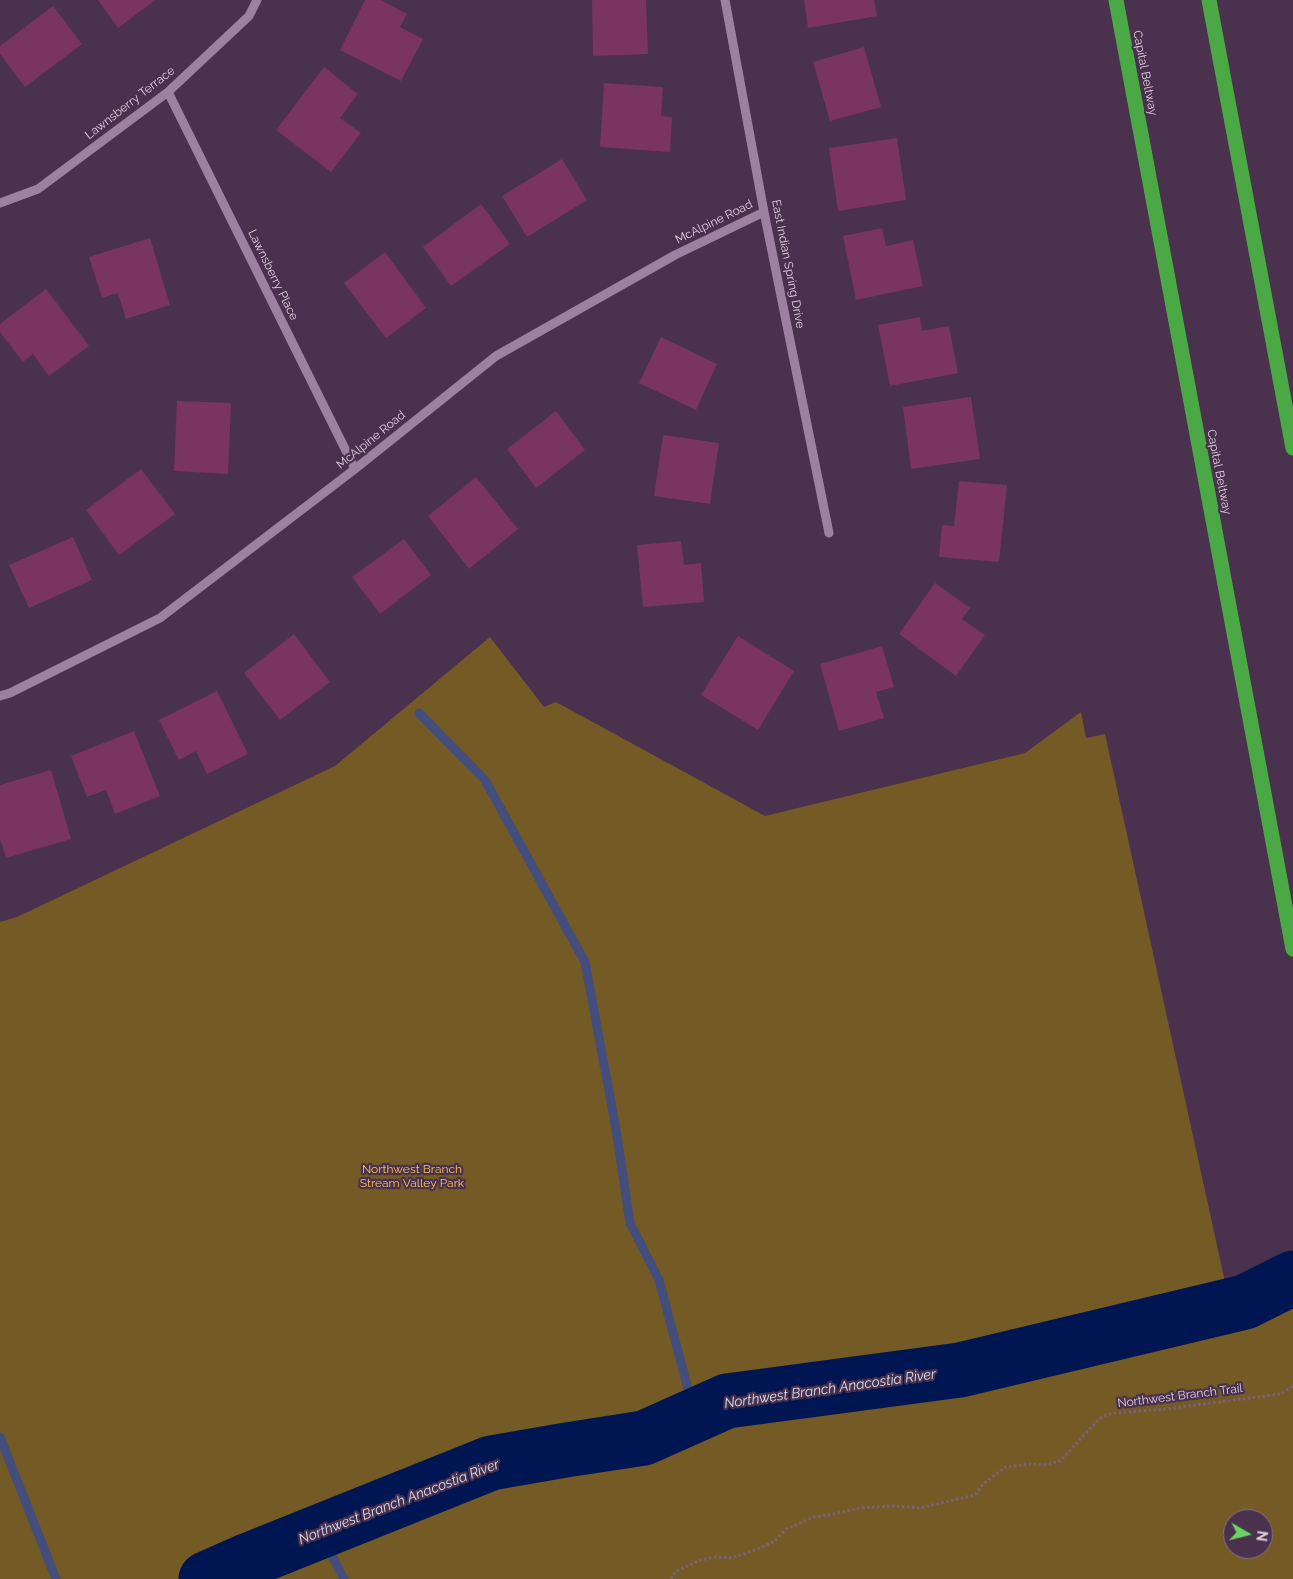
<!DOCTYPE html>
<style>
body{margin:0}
#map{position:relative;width:1293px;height:1579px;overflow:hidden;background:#4a314d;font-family:Raleway,sans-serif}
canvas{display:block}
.north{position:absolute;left:1223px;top:1509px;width:50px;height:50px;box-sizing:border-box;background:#4a314d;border:1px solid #867188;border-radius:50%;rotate:98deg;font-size:14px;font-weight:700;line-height:20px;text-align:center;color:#dfd0e1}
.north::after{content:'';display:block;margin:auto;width:18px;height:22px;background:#6ad363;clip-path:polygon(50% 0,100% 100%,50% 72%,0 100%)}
</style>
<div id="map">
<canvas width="1293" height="1579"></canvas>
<div class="north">N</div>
</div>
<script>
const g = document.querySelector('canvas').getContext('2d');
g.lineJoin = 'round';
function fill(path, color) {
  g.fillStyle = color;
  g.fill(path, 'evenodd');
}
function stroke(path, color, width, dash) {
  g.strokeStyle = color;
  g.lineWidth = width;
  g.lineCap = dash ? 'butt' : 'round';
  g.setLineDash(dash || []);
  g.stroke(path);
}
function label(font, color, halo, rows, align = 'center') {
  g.font = font + ' Raleway,sans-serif';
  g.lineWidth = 4.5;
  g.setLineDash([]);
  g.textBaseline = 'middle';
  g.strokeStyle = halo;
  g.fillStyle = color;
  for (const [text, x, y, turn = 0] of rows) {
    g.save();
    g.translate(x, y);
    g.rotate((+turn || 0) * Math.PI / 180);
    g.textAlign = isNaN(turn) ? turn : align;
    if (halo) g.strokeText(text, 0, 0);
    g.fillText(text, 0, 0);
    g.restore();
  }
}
fill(new Path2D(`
 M490,637L544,707L556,702L765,816L1025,753L1081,712L1086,738L1105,734L1227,1291L1293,1269V1579H0V922L17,917L335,766ZM1233,1519H1263V1549H1233Z`), '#745a24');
stroke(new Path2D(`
 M419,713L485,780L585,962L616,1129L630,1223L659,1280L695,1415
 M0,1437L56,1579
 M320,1532L344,1579`), '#434e7d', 9);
stroke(new Path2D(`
 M206,1579L249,1560L491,1463L566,1450L644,1438L727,1401L960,1370L1245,1302L1293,1278`), '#001652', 55);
fill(new Path2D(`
 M98,0H155L118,28Z
 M365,0H381L407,14L400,27L423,39L401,81L340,50Z
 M592,0H646L648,54L593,56Z
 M804,0H874L877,16L808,28Z
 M53,6L82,44L25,87L0,54V46Z
 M864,47L881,107L830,121L813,62Z
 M324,67L358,94L340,118L361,133L331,172L276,130Z
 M604,83L663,87L661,116L672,117L670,152L600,147Z
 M897,138L906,200L838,211L829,148Z
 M562,159L587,200L527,237L502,196Z
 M481,204L510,244L451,286L423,247Z
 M882,228L886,246L913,240L923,286L856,300L843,236Z
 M150,238L170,305L126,319L118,293L102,298L89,257Z
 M385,252L426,308L386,338L344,283Z
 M46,289L89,346L49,376L33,354L23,362L0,332V324Z
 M920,317L922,331L949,326L958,373L890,386L878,325Z
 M661,337L717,364L696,410L639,383Z
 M971,397L980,459L911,469L903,407Z
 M177,401L231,403L228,474L174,471Z
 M556,411L585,450L536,488L507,449Z
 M663,435L719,443L710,504L654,496Z
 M141,469L175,514L119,555L86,510Z
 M476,477L518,529L469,569L428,516Z
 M959,481L1007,485L999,562L939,557L942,525L954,526Z
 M73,537L92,580L29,608L9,565Z
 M404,539L431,575L380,614L352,577Z
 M681,541L684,565L701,563L704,602L643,607L637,545Z
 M935,583L970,608L962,619L985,635L956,676L899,634Z
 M294,634L330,682L280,720L244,673Z
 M738,636L794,671L758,730L701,695Z
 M882,646L894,687L876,692L884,718L839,731L820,664Z
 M217,691L248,754L207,774L196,751L179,760L159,720Z
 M134,731L160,796L115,814L106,790L87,797L71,756Z
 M51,770L71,839L6,858L0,839V785Z`), '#793461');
stroke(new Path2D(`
 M671,1579L675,1572L700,1560L716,1557L729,1558L742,1555L764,1546L775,1541L786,1529L814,1517L829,1515L860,1508L893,1506L920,1508L975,1495L983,1484L1005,1467L1031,1464L1045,1465L1060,1461L1099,1419L1106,1415L1114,1413L1166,1409L1281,1394L1293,1386`), '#78627b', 3, [2.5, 2.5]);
stroke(new Path2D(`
 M725,0L764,212L829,533
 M168,92L355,469
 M0,203L38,189L168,92L249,16L257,0
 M0,696L10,693L160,618L355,469L496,356L675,255L764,212`), '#9d81a0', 9);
stroke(new Path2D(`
 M1116,0L1293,949
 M1209,0L1293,448`), '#4aa945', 15);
label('12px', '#dfd0e1', '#4a314d', [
 ["Capital Beltway",1145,73,79],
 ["Lawnsberry Terrace",130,103,-38],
 ["McAlpine Road",714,222,-26],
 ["East Indian Spring Drive",788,264,79],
 ["Lawnsberry Place",273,275,64],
 ["McAlpine Road",371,440,-39],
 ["Capital Beltway",1219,472,79],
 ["Northwest Branch Trail",1180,1396,-7]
]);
label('12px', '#fac251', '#4a314d', [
 ["Northwest Branch",412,1169],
 ["Stream Valley Park",412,1183]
]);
label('italic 14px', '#d5dff2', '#4a314d', [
 ["Northwest Branch Anacostia River",830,1389,-8],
 ["Northwest Branch Anacostia River",399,1502,-21]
]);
</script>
